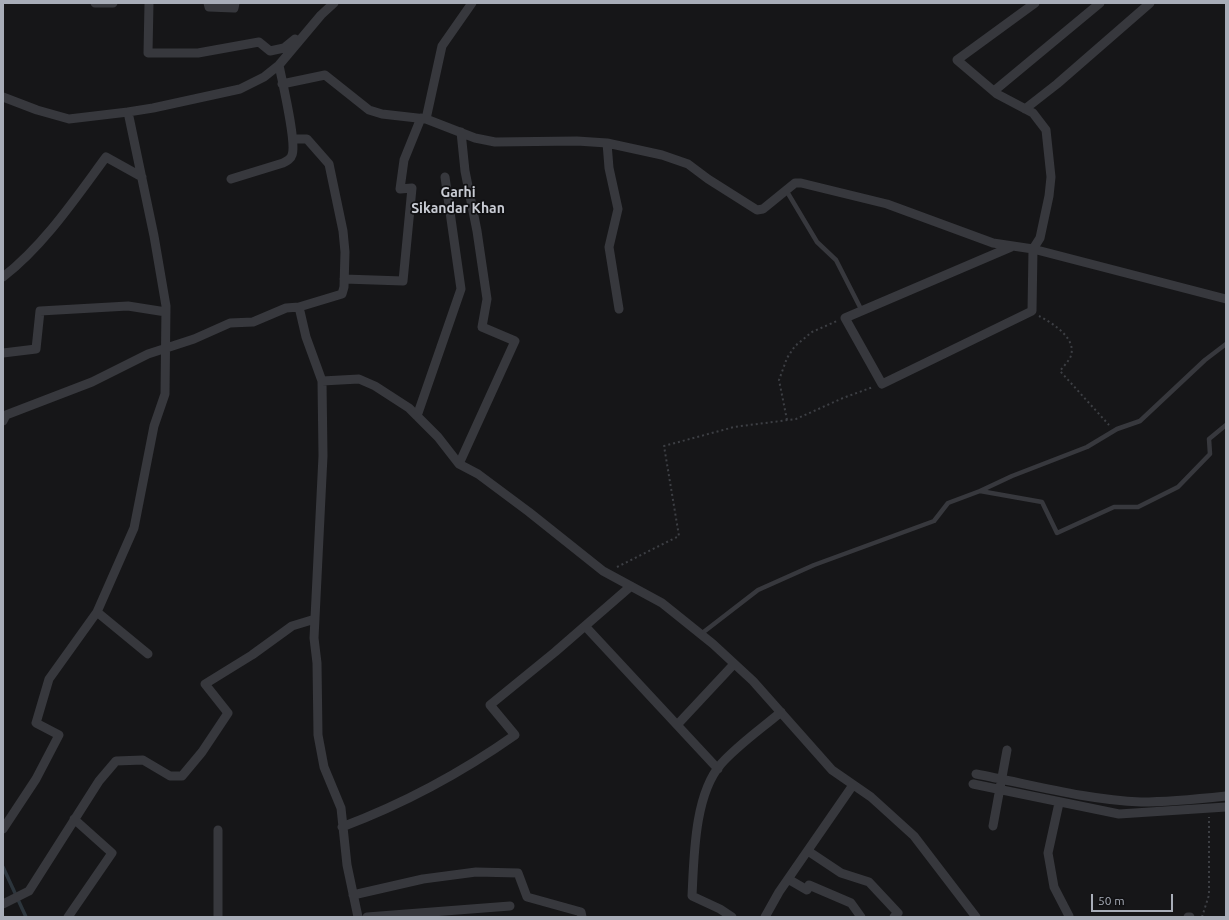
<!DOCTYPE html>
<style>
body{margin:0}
#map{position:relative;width:1229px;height:920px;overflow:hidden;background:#161618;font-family:Ubuntu,sans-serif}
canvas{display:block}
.frame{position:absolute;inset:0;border:4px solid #a8adb8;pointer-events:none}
.scale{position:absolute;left:1091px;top:894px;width:82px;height:18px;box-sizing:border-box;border:2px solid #a8adb8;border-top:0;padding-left:5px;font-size:12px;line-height:14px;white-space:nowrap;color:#a8adb8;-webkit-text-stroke:3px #111113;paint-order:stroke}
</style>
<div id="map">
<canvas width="1229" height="920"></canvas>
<div class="frame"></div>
<div class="scale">50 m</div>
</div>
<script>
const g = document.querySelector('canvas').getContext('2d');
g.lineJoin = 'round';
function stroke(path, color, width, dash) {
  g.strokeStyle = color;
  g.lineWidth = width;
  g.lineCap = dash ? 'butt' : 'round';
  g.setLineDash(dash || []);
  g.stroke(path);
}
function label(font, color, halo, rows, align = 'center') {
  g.font = font + ' Ubuntu,sans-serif';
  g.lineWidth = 3.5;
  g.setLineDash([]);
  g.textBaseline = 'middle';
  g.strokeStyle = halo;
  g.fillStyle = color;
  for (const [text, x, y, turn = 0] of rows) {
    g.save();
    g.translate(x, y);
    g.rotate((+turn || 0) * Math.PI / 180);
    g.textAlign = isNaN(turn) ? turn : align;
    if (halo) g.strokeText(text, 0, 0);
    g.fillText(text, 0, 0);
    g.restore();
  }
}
stroke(new Path2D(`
 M3,867L26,917`), '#2c353c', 3.5);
stroke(new Path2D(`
 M1039,316C1052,323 1079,339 1070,358C1067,363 1063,367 1060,371L1109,425
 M787,420L779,380L787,358L795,346L812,332L837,321
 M617,567L679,536L664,446L734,427L796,419L843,398L873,387
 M1202,917L1209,895V817`), '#3d3f44', 2, [2, 3]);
stroke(new Path2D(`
 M786,190L817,242L836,260L862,311
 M980,491L1012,476L1087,447L1117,429L1140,421L1205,360L1226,344
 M701,634L758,590L814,565L934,521L948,503L980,491L1042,502L1057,533L1114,507H1138L1178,487L1210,454L1209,439L1226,425`), '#37383d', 4.5);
stroke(new Path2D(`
 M95,3H113
 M149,3L148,53H198L259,42L270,51L284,48L295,39
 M208,3L209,7L234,8L235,3
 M472,3L442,46L426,119L475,138L495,142L577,141L607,143L662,155L688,164L708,179L757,210L763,209L795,183H801L887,204L993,243L1033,249L1226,299
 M282,84L325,75L369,110L382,114L426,119
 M994,91L1100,3
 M3,97L37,110L69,119L128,112
 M1025,109L1057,84L1150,3
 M293,139H307L329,164L343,231L345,252L344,287L342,294L299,307
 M607,143L609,168L618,209L609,247L619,309
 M231,179L283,163C287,161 291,159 292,155C297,143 282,81 279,65
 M1011,247L845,318L882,384L1032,311L1033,249L1040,238L1049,196L1051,177L1046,130L1033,113L997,94L957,60L1035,3
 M3,277C44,245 75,199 106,157L142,177
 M344,279L403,281L412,188L400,189L404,160L421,118
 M3,353L36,349L40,311L128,306L166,312
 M322,381L359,379L375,386L409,408L438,437L459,464L478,474L529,512L603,571L662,603L713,644L753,681L832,770L871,797L914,836L976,917
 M417,416L461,289L445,177
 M3,421L6,415L92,382L148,354L194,339L230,323L253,322L286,308L299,307L306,337L322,381L323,456L314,638L317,663L318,735L324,767L341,808L347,865L358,917
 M459,464L515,341L482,327L487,299L477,231L465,171L461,132
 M97,612L148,654
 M585,626L718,769
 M677,725L734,664
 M976,774C1029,784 1087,800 1141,802C1169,802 1198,799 1226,796
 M973,784L1119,814L1226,807
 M1059,803L1048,853L1054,887L1069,916L1068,917
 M993,826L1007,750
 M342,827C403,804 461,773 515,735L490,705L555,652L631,586
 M3,829L36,779L59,735L36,723L49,679L97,612L134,528L154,426L165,394L166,306L154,236L128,112L153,108L240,89L264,77L279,65L321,15L334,3
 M808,851L841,873L869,882L898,913L894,917
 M788,879L807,890L809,885L851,903L861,917
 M353,895L423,879L476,872L518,873L527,897L581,912L582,917
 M3,904L29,891L99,781L116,761L143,760L170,776H182L202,752L228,713L205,684L252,655L292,626L315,619
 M68,917L112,853L74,819
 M218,917V830
 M367,917L510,906
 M732,917L720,909L692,896C694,858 694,795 721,764C738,745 761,729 781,712
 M765,917L779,892L853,785
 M1188,917H1190`), '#37383d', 9);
label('bold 14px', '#c9ccd4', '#111113', [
 ["Garhi",458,192],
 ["Sikandar Khan",458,208]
]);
</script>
